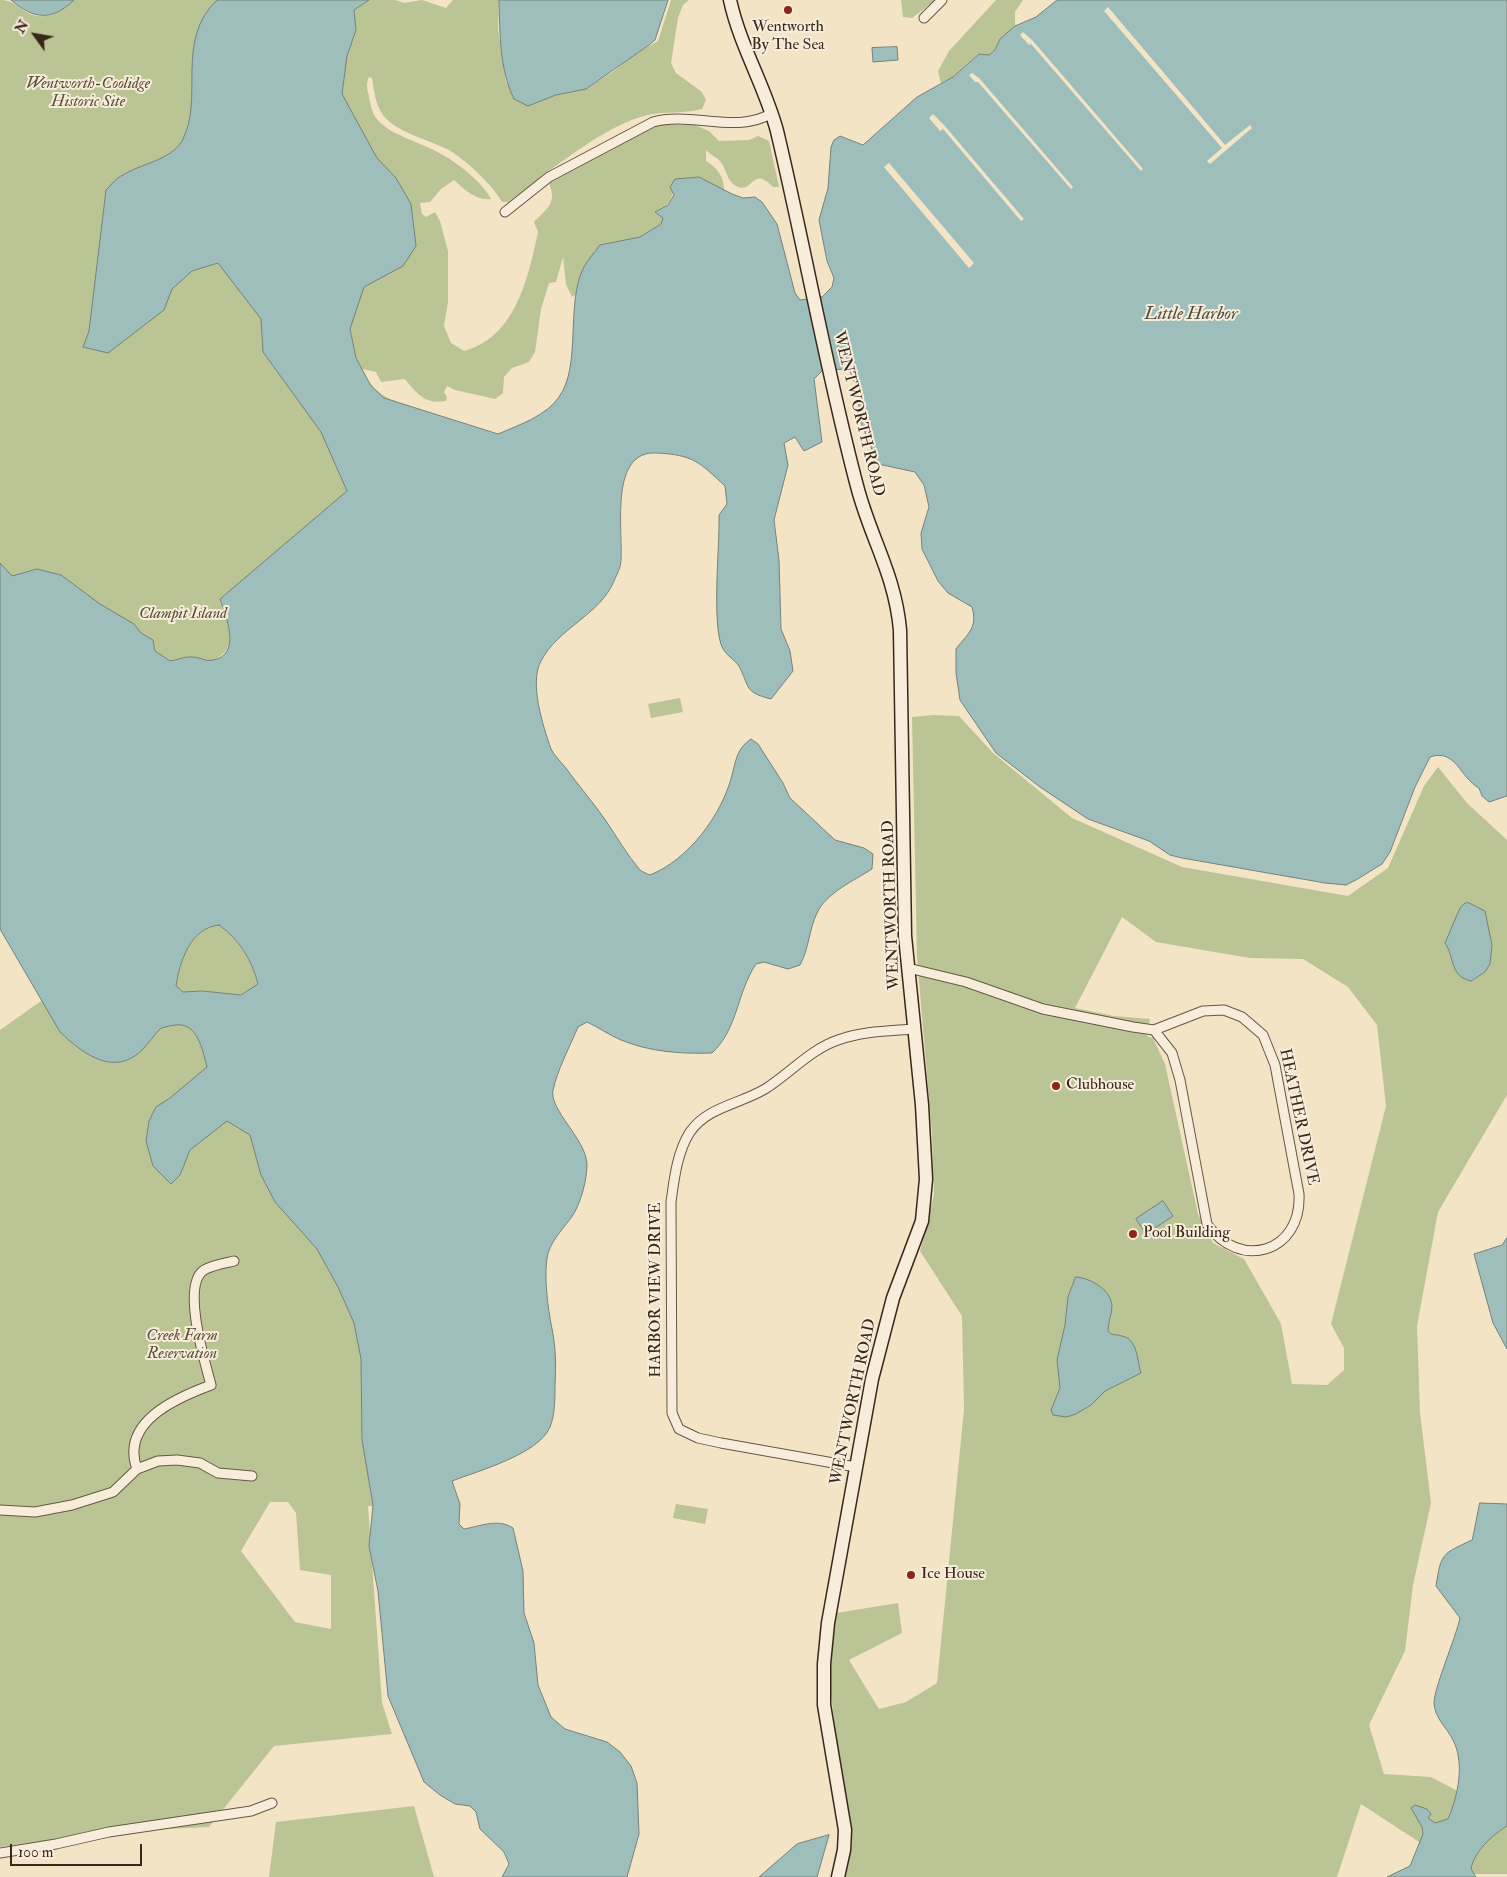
<!DOCTYPE html>
<style>
body{margin:0}
#map{position:relative;width:1507px;height:1877px;overflow:hidden;background:#f3e4c6;font-family:"IM FELL Double Pica",serif}
canvas{display:block}
.north{position:absolute;left:10px;top:10px;width:50px;height:50px;-webkit-text-stroke:4px #f7edda;paint-order:stroke;rotate:302deg;font-size:14px;font-weight:700;line-height:20px;text-align:center;color:#38281c}
.north::after{content:'';display:block;margin:auto;width:18px;height:22px;background:#38281c;clip-path:polygon(50% 0,100% 100%,50% 72%,0 100%)}
.scale{position:absolute;left:10px;top:1844px;width:132px;height:22px;box-sizing:border-box;border:2px solid #38281c;border-top:0;padding-left:6px;font-size:15px;line-height:18px;white-space:nowrap;color:#38281c;-webkit-text-stroke:4px #f7edda;paint-order:stroke}
</style>
<div id="map">
<canvas width="1507" height="1877"></canvas>
<div class="north">N</div>
<div class="scale">100 m</div>
</div>
<script>
const g = document.querySelector('canvas').getContext('2d');
g.lineJoin = 'round';
function fill(path, color) {
  g.fillStyle = color;
  g.fill(path, 'evenodd');
}
function stroke(path, color, width, dash) {
  g.strokeStyle = color;
  g.lineWidth = width;
  g.lineCap = dash ? 'butt' : 'round';
  g.setLineDash(dash || []);
  g.stroke(path);
}
function label(font, color, halo, rows, align = 'center') {
  g.font = font + ' "IM FELL Double Pica",serif';
  g.lineWidth = 4;
  g.setLineDash([]);
  g.textBaseline = 'middle';
  g.strokeStyle = halo;
  g.fillStyle = color;
  for (const [text, x, y, turn = 0] of rows) {
    g.save();
    g.translate(x, y);
    g.rotate((+turn || 0) * Math.PI / 180);
    g.textAlign = isNaN(turn) ? turn : align;
    if (halo) g.strokeText(text, 0, 0);
    g.fillText(text, 0, 0);
    g.restore();
  }
}
fill(new Path2D(`
 M0,0C13,0 17,7 28,13C45,22 62,11 74,0H254L354,10L369,0H395L404,3L422,0L446,8L453,0H499L498,29L506,82L528,106L556,95L586,89L614,71L633,55L658,41L671,0H689L683,5L678,18L671,63L676,73L702,92L706,100L702,109C684,114 666,111 648,115C609,124 573,155 541,176L539,180L508,202H502C492,184 465,159 447,149C427,139 397,133 383,115C375,104 374,90 372,78L369,77C366,83 367,90 369,96C370,104 372,112 376,118C388,135 426,144 443,155C458,163 484,184 491,199C476,201 465,190 454,180L441,189L430,202L420,203L422,214L426,217L435,212L440,221L448,251V302L444,326L451,343L464,351C516,337 528,278 538,232L534,222C548,207 557,204 549,183L659,124L695,125L709,131L719,141L749,140L758,136L769,141L779,187H773C752,165 753,193 738,187C725,181 728,168 718,159C714,156 710,154 706,150V161C717,167 725,178 724,191L699,177L675,179C673,196 672,204 656,212L663,218L661,224L640,237L600,245L584,267L576,294L572,297L566,284L563,257L556,282L549,283L541,309L535,352L529,362L512,368L504,377L503,393L495,399L455,390L447,386L444,392L447,397L446,401C426,405 417,394 405,379L381,382L376,372L362,369C374,395 388,399 413,408L417,453L220,599C226,623 243,647 212,661L0,704Z
 M901,0H936L912,18L903,17Z
 M996,0H1023L1015,12V26L1000,39L995,50L989,55L978,54L953,77L941,83L938,71L949,51Z
 M680,698L683,712L651,718L648,704Z
 M933,715L959,716L993,753L1072,818L1182,867L1348,896L1388,868L1424,786L1438,767L1467,803L1507,840V1095L1438,1212L1417,1326L1420,1413L1431,1503L1413,1585L1405,1651L1369,1725L1384,1774L1431,1777L1465,1795L1507,1822V1874H1468L1361,1804L1337,1877H843L849,1850L848,1809L837,1745L829,1679L836,1613L898,1603L902,1633L849,1660L879,1709L906,1702L937,1683L964,1409L962,1316L920,1251L934,1195L932,1134L917,957L912,717ZM1122,917L1156,942L1250,958L1303,959L1348,987L1377,1025L1386,1106L1331,1324L1344,1348V1370L1327,1385L1292,1384L1281,1324L1267,1299L1244,1259L1213,1243L1198,1214L1165,1064L1153,1038L1147,1036L1150,1019L1114,1016L1075,1008Z
 M219,925C239,939 252,960 258,985L241,995L202,991L183,992L175,986C180,961 190,928 219,925Z
 M44,999L182,1006L244,1120L358,1305L377,1506H368L382,1703L392,1734L274,1746L209,1827L109,1832L0,1847V1030ZM270,1502H288L296,1513L300,1570L331,1575V1629L295,1622L241,1551Z
 M676,1504L708,1509L705,1524L673,1518Z
 M414,1806L434,1877H269L276,1822Z`), '#bbc494');
const water = new Path2D(`
 M11,0H74C52,21 34,20 11,0Z
 M217,0H369L354,10L356,30L347,56L342,94L377,158L396,178L411,204L416,246L403,266L364,287L350,329L356,358L371,386L384,398L498,434C519,425 546,416 559,397C582,365 565,303 584,267C588,259 595,252 600,245L640,237L661,224L663,218L655,212L668,205L674,195L670,187L675,179L699,177L732,194L743,198L755,197L762,202L777,224L795,293L800,300L822,297L832,287L834,278L827,261L819,220L828,188L831,147L834,140L840,136L863,145L917,97L953,77L979,54L989,55L995,50L1000,39L1015,26L1036,17L1057,0H1507V796L1489,802L1482,796L1479,788C1460,778 1456,748 1430,757L1415,787L1390,852L1382,864L1356,880L1346,885L1325,883L1182,858L1170,855L1149,841L1088,819L1040,787L996,753L960,700L956,673V649C968,633 978,628 972,607L948,593L938,581L922,549L921,533L929,507L924,485L915,472L878,464L861,423L857,389L849,369L823,370L814,379L822,442L804,451L795,437L784,443L788,465L774,520L779,560L781,629L790,651L793,671L771,699C744,692 750,688 739,666C735,660 727,656 723,649C711,627 720,544 719,515L727,504L725,486C699,462 694,455 657,453C609,450 623,529 621,560C621,567 617,574 614,581C600,615 558,628 541,661C529,683 543,726 551,749C554,755 560,761 565,767C578,785 593,802 606,821C617,837 627,855 640,870C643,872 647,874 650,875C688,860 722,815 732,775C736,760 737,748 751,739L758,744L783,783L790,798L835,840L864,848L873,854L872,869C855,880 826,893 817,913C809,929 809,949 800,965L788,969L764,962L756,964C737,992 738,1029 712,1053C681,1054 650,1052 621,1040C609,1035 598,1027 587,1022L578,1027C570,1046 557,1071 553,1090C549,1110 586,1139 587,1164C587,1180 581,1202 573,1215C564,1228 553,1238 548,1253C543,1273 548,1309 552,1329C556,1348 556,1366 555,1385C555,1398 555,1415 550,1427C539,1454 478,1471 452,1481L460,1504L459,1524L464,1529C481,1526 498,1518 513,1528L523,1571L524,1613L534,1643L538,1685L551,1717L565,1729L607,1742L620,1752L631,1766L637,1783L639,1834L627,1877H502L509,1864L504,1852L480,1829L476,1812L470,1806L455,1804L440,1795L424,1782L388,1696L378,1591L369,1546L373,1505L362,1440L361,1359L354,1323L338,1287L317,1249L275,1202L261,1175L250,1135L227,1121L190,1150L180,1175L171,1184L153,1166L146,1141L149,1121L156,1107L170,1098L207,1067C203,1053 199,1027 181,1025C175,1024 167,1027 161,1028C154,1035 148,1044 141,1051C113,1077 82,1053 60,1032L0,929V563L12,576L37,569L61,575L100,604L134,624L141,633L153,640L155,651L170,661C177,660 186,656 193,657C199,657 206,662 213,660C242,655 226,616 220,599L347,491L321,432L263,352L261,319L218,263L192,271L172,289L164,310L108,353L83,347L89,331L106,190C111,185 116,178 123,175C140,164 171,160 182,141C205,98 174,41 217,0ZM219,925C239,939 252,960 258,984L241,995L202,991L183,992L176,986C180,961 190,928 219,925Z
 M499,0H668L655,40L649,45L586,89L556,95L528,106L514,99C499,68 500,33 499,0Z
 M897,47L898,60L873,62L872,48Z
 M1469,903L1485,911L1492,945L1490,964L1485,972L1471,981C1449,976 1455,957 1445,943L1460,908L1465,903Z
 M1163,1201L1173,1216L1146,1234L1136,1219Z
 M1507,1238V1349L1493,1323L1474,1254L1502,1245Z
 M1076,1277C1091,1278 1111,1290 1112,1306C1112,1314 1108,1322 1108,1331C1112,1336 1116,1334 1122,1336C1138,1339 1137,1361 1141,1373L1105,1391L1091,1405L1076,1414L1066,1417L1053,1415L1051,1410L1060,1388L1057,1360L1065,1325L1068,1297Z
 M1480,1503L1507,1504V1826C1492,1835 1474,1852 1471,1869L1476,1877H1387L1410,1866L1423,1834L1422,1827L1411,1808L1415,1805L1427,1809L1431,1814L1428,1818L1435,1823L1448,1819C1458,1796 1465,1763 1453,1740C1446,1726 1435,1719 1434,1703C1434,1688 1456,1637 1460,1618L1436,1586C1441,1553 1442,1554 1472,1540Z
 M829,1835L817,1877H759L797,1844Z`);
fill(water, '#9dbebb');
stroke(water, '#75827b', 1);
fill(new Path2D(`
 M1108,7L1225,145L1250,125L1252,128L1210,164L1207,161L1222,148L1104,11Z
 M1023,32L1033,41L1143,169L1141,171L1031,44L1029,45L1020,35Z
 M972,73L979,78L1073,187L1071,189L978,82H975L969,75Z
 M933,114L944,125L1024,219L1021,221L943,129L940,131L929,118Z
 M889,163L974,263L969,268L884,167Z`), '#f3e4c6');
const street = new Path2D(`
 M924,18L942,0
 M505,212L549,177L653,122C691,111 736,135 772,113
 M908,968L966,982L1043,1009L1133,1027L1154,1030L1203,1011L1224,1010L1242,1017L1263,1035L1275,1065L1299,1194C1302,1253 1239,1271 1207,1224L1180,1080L1172,1053L1154,1030
 M856,1467L721,1443L698,1438L679,1429L672,1413L671,1202C674,1180 677,1152 690,1132C707,1107 740,1104 765,1089C789,1074 811,1049 838,1040C863,1031 888,1031 913,1029
 M137,1469C120,1422 176,1398 211,1385C205,1362 181,1285 204,1270C212,1265 225,1263 234,1261
 M0,1510L35,1512L72,1505L113,1492L137,1469L158,1461L177,1460L200,1463L218,1473L252,1476
 M0,1853L56,1844L109,1832L251,1811L272,1803`);
const secondary = new Path2D(`
 M730,0C740,46 765,86 777,131C805,249 826,369 857,486C870,537 895,574 900,630L905,936L922,1105L926,1179L922,1221L893,1298L872,1379L828,1623L824,1664V1705L845,1830L844,1850L838,1877`);
stroke(street, '#675746', 11);
stroke(secondary, '#38281c', 15);
stroke(street, '#f7edda', 9);
stroke(secondary, '#f7edda', 12);
for (const [x, y, r, color] of [
 [788,10,5,"#8f2418"],
 [1056,1086,5,"#8f2418"],
 [1133,1234,5,"#8f2418"],
 [911,1575,5,"#8f2418"]
]) {
  const dot = new Path2D();
  dot.arc(x, y, r, 0, 2 * Math.PI);
  g.fillStyle = color;
  g.fill(dot);
  stroke(dot, '#f7edda', 2);
}
label('16px', '#38281c', '#f7edda', [
 ["Wentworth",788,28,"center"],
 ["By The Sea",788,46,"center"],
 ["Clubhouse",1066,1086],
 ["Pool Building",1143,1234],
 ["Ice House",921,1575]
], 'left');
label('italic 16px', '#594f3a', '#f7edda', [
 ["Wentworth-Coolidge",88,85],
 ["Historic Site",88,103],
 ["Clampit Island",183,615],
 ["Creek Farm",182,1337],
 ["Reservation",182,1355]
]);
label('16px', '#38281c', '#f7edda', [
 ["WENTWORTH ROAD",858,414,76],
 ["WENTWORTH ROAD",892,905,-92],
 ["HEATHER DRIVE",1298,1117,78],
 ["HARBOR VIEW DRIVE",657,1290,-90],
 ["WENTWORTH ROAD",854,1402,-78]
]);
label('italic 18px', '#514e44', '#f7edda', [
 ["Little Harbor",1191,315]
]);
</script>
